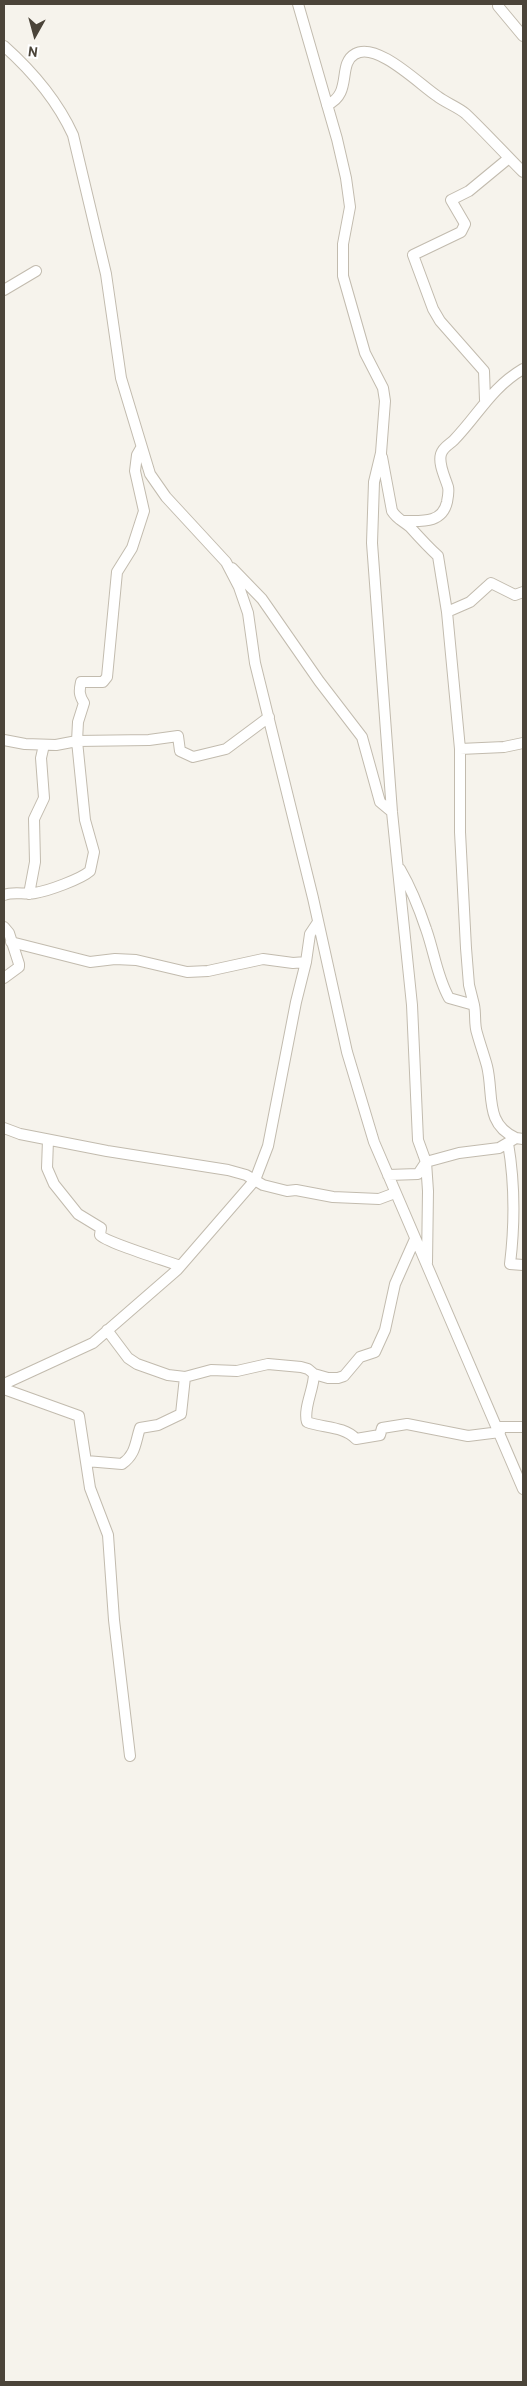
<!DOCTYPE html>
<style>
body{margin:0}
#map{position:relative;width:527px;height:2386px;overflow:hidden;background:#f6f3ec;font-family:Overpass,sans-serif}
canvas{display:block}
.frame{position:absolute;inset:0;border:5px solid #4b4439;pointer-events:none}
.north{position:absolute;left:10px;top:10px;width:50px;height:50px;-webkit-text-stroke:4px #fff;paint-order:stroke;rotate:187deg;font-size:14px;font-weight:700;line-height:20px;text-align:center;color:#4b4439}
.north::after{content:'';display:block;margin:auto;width:18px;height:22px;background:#4b4439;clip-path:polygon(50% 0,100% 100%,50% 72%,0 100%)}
</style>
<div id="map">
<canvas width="527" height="2386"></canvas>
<div class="frame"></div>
<div class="north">N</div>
</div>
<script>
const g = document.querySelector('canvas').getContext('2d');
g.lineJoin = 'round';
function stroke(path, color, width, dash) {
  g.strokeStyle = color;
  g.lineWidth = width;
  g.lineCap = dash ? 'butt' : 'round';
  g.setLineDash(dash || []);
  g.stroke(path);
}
const minor = new Path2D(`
 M298,4L337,139L346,178L350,207L343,244V276L365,353L383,388L385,401L381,453L374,482L372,543L392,812L412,1005L418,1140L426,1162L428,1191L427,1263
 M498,6L523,36
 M4,46C32,71 57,100 73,135L106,274L121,378L150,474L166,497L226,562L239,587L248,613L255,663L313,898L347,1052L374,1142L523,1489
 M327,105C353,94 337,64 355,54C377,41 420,85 437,96C446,103 458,107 466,114C486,133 504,153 523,172
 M4,290L36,271
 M485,400L484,371L440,321L433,309L413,255L461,232L465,224L451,200L469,191L509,158
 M382,457L392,511C397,519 403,521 410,527C419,537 428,547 438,556L447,612L460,749V832L466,948L469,985L474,1005
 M403,521C421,521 442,524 447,502C448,497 449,491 448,487C445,477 438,464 441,454C443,447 450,444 454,440C479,414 491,388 523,369
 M232,568L262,599L319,681L362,737L380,802L392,812
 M447,612L470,602L491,583L515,595L523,592
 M4,740L25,744L56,745L77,741L149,740L178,736L180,751L193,757L226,749L269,717
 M460,749L504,747L523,743
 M400,869C411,888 419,908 426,929C434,951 437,977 449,998L474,1005C476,1014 474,1025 477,1033C480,1044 484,1055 487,1066C494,1094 484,1124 516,1138
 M29,894L35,862L34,819L44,798L41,758L44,745
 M4,895C14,891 25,895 35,893C48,891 81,879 90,871L94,852L85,820L77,741L78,722L84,703C79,695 79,691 81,682H103L107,677L117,572L132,548L144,511L135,471L137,455L141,448
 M4,927L9,933L19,964V967L4,978
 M11,942L90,962L115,959L136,960L187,972L208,971L263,959L293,963L306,962
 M4,1128L20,1134L107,1151L228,1170L246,1175L263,1185L287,1191L296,1190L333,1197L379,1199L395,1193
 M48,1140L47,1168L54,1184L78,1214L101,1228L100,1235C105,1242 167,1261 180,1266
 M508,1143C515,1184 515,1223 510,1264L523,1265
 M388,1175L418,1174L426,1162L459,1153L499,1148L516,1138L523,1139
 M107,1330L128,1358L137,1364L168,1375L185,1377L211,1370L237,1371L268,1364L301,1367L308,1369L314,1374C314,1389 303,1408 307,1422C323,1428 344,1426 356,1439L380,1435L382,1428L407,1424L468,1436L500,1432
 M314,1374L328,1378H338L344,1376L360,1357L375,1352L385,1330L395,1284L415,1239
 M4,1384L93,1343L177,1270L255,1180L268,1146L296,1002L306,962L310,934L318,922
 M4,1389L79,1416L90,1488L108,1535L114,1620L130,1756
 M498,1427H523
 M86,1461L122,1464C136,1454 135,1443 140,1428L158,1425L181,1414L185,1377`);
stroke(minor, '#c2bbae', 12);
stroke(minor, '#fff', 10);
</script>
